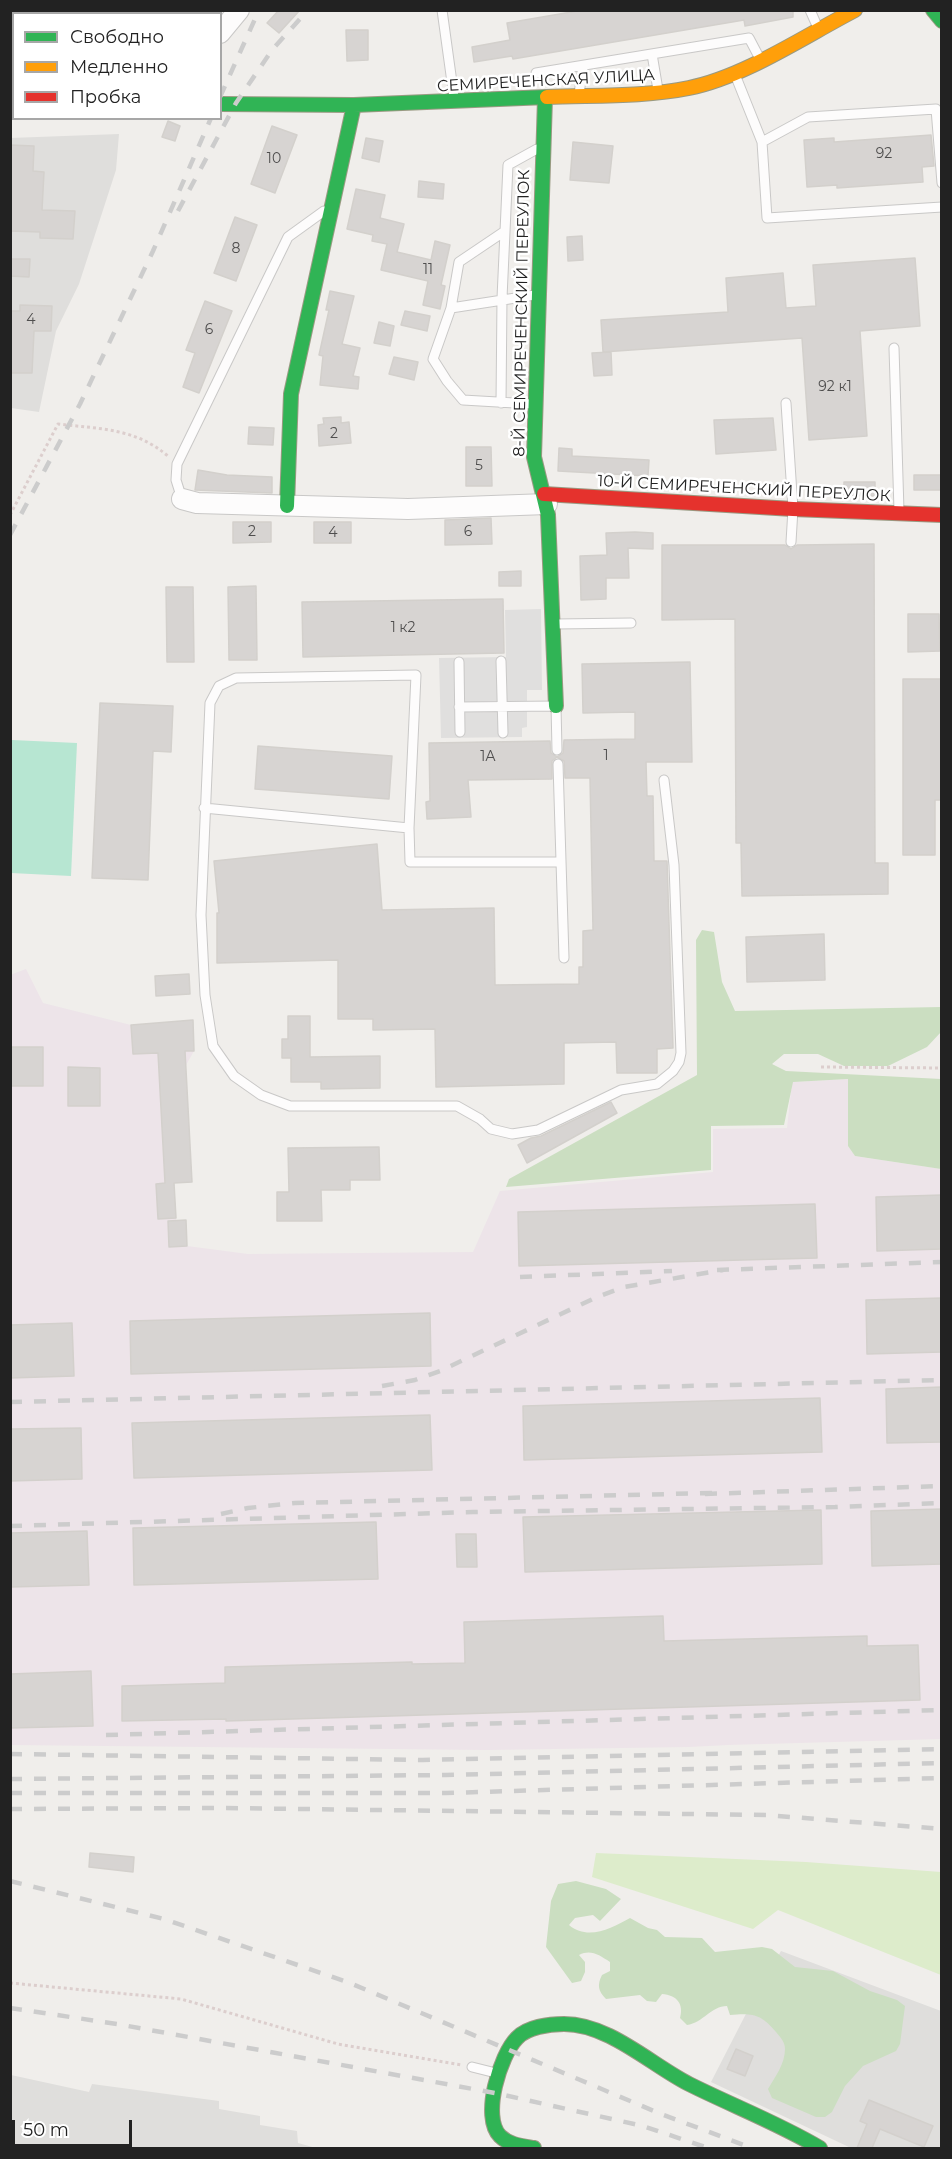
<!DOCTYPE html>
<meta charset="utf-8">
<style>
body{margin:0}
#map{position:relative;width:952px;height:2159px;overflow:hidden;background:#f0eeeb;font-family:Montserrat,sans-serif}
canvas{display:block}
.frame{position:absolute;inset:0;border:12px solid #222;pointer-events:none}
.legend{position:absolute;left:12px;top:12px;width:210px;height:108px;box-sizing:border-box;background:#fff;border:2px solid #a7a7a7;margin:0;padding:8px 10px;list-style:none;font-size:18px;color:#222}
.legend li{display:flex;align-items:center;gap:12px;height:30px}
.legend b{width:30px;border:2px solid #a7a7a7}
.scale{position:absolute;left:12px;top:2120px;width:120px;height:27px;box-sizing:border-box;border:3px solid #222;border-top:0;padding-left:8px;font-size:18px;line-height:21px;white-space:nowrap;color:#222;-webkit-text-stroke:4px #fff;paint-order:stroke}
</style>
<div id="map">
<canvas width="952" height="2159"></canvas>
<div class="frame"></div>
<ul class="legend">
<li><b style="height:8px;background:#30b455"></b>Свободно</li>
<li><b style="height:8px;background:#ff9f0a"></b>Медленно</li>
<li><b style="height:8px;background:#e5322d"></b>Пробка</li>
</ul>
<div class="scale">50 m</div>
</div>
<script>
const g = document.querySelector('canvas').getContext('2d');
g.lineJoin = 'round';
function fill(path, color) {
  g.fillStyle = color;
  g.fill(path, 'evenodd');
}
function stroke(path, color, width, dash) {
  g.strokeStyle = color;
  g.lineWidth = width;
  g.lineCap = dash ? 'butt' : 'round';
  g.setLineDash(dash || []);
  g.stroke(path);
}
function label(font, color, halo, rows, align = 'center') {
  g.font = font + ' Montserrat,sans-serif';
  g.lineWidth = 5;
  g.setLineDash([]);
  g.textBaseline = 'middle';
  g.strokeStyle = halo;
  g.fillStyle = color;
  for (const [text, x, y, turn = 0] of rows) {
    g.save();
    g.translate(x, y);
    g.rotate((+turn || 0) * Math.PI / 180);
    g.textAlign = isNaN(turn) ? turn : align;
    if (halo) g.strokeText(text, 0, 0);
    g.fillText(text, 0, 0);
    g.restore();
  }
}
fill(new Path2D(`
 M11,10H211V11L210,14H14L13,93H10Z
 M119,134L116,170L79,284L56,331L39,412L11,408L10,138Z
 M781,1951L941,2011V2148H851L711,2082L750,2006Z
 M11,2075L89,2092L92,2084L219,2101V2109L260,2116V2125L297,2131L298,2143L316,2148H11Z`), '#dfdedc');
fill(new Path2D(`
 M26,969L43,1003L131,1025L133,1054L194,1051L186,1065L192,1182L174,1183L176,1220L168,1221L169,1247L187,1246L248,1254L473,1252L500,1191L713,1172V1129L787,1128L792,1082L849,1079L848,1146L855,1156L941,1169V1739L728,1745L689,1747L487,1750L11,1745L10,975Z`), '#ede4e9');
fill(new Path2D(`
 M596,1853L806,1862L941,1872V1975L778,1910L753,1929L592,1877Z`), '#ddeccb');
fill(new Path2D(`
 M702,930L714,932L722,982L735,1011L941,1007V1032L927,1047L888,1066H844L818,1054H784L772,1064L786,1071L941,1079V1169L855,1156L848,1146V1079L793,1082L784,1125L711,1126V1170L506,1187L509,1179L697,1075L696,940Z
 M576,1881L606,1889L621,1899L600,1921L593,1915L575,1918L569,1925C588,1941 612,1928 630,1918L648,1928L657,1930L665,1937L702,1938L715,1952L762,1947L772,1949L795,1967L833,1971L870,1991L897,2000L905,2006L900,2044L896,2051L863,2066L845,2086L832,2112L825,2117H816L772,2098L768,2089C775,2077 785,2064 785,2049C785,2042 781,2038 776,2032C761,2014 753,2013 730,2015L727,2006C711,2006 703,2023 687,2025L680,2018C684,2004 677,1995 662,1994L656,2002L647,2001L640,1995L606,1999C598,1991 597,1985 602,1975L610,1971V1962C599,1955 591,1949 579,1955L585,1962V1972L581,1981L572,1983L546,1947L551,1901L558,1884Z`), '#cbdec1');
fill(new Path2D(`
 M12,740L77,743L71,876L11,873Z`), '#b7e6d2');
fill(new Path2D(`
 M541,609L542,690H527V727L522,728V737L441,738L439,658L506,657L505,610Z`), '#e0dfde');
const building = new Path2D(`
 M279,10H300L279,33L267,23Z
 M583,10H793V17L745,26L744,20L513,59L512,56L474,62L472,47L510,40L507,23Z
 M346,30H368V60L347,61Z
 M168,121L180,126L175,141L162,137Z
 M272,126L297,135L275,193L251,184Z
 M931,135L934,166L922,167L923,182L837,188V185L807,187L804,140L834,138V142Z
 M366,138L383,141L379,162L362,158Z
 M573,142L613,146L609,183L570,180Z
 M10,145L34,146L33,171L44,172L42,210L75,211L73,239L40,238V232L10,231Z
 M419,181L444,184L443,199L418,197Z
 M356,189L385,195L380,218L404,224L397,252L431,260L435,241L450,245L441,285L445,286L440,309L423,305L428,281L381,270L387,244L372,241L373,235L347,229Z
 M235,217L257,225L236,281L214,273Z
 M582,236L583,260L568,261L567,237Z
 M915,258L920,326L860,331L867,436L809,440L802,338L603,352L601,320L728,312L726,278L783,273L786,308L816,306L813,265Z
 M10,259H30L29,277L10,276Z
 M330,291L354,296L342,344L360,348L353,376L359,377L358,389L320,385L323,356L319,355L329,310H326Z
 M205,301L232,311L199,393L183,387L195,353L186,350Z
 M20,305L52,306L51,331H34L32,373H10V311H20Z
 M405,311L430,316L427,331L401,325Z
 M379,322L394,326L390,346L374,343Z
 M611,352L612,375L594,376L592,353Z
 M394,357L418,362L414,380L389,374Z
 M341,417V423L349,422L351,443L319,446L318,425L324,424L323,418Z
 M773,418L776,450L716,454L714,420Z
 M249,427L274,428L273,445L248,444Z
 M466,447H491L492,486H466Z
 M559,448L572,449V456L649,460L648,476L558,471Z
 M198,470L227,475L272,477V493L195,490Z
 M914,475H942V490H914Z
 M844,482H875V496L844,495Z
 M491,518L492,544L445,545V520Z
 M233,522H271V542L233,543Z
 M314,522H351V543H314Z
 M635,532L653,533V549L628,548L629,578H606V599L581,600L580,556L607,555L606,533Z
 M874,544L875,863H888V894L742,896L741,843H736L735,619L662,620V545H785L791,549L797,545Z
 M521,571V586H499V572Z
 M256,586L257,660H229L228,587Z
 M166,587H193L194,662H167Z
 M503,599L504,653L303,657L302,602Z
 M908,614H939L940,651L908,652Z
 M690,662L692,762H646L647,796H653L654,861H667L673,1048L657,1049V1073H617L616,1042L564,1043V1084L436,1087L435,1029L373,1030V1019H338V960L217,963V913H219L214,861L377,844L382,910L494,908L495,985L579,984V967H583V931L593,930L590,778H565L564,761L557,757L552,761V779L468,780L471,817L427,819L426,802L430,801L429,743L550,741L551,753L557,757L563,753L564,740L635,739V712L583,713L582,664Z
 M903,679H942V800H935V855H903Z
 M100,703L173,706L171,752L153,751L148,880L92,878Z
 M258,746L392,756L389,799L255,789Z
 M824,934L825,980L747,982L746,937Z
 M189,974L190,994L156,996L155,976Z
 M288,1016H310V1057L380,1056V1088L321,1089V1082H291V1058H282V1039H288Z
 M193,1020L194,1051H185L192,1182L174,1183L176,1218L158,1219L156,1184L165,1183L158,1053L133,1054L131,1025Z
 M10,1047H43V1086H10Z
 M68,1067L100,1068V1106H68Z
 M611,1102L617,1113L527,1163L518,1145L531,1138L541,1136Z
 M379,1147L380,1180H350V1190H321L322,1221H277V1192H289L288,1148Z
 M942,1195V1249L877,1251L876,1197Z
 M815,1204L817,1258L519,1266L518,1212Z
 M186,1220L187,1246L169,1247L168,1221Z
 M942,1298V1352L867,1354L866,1300Z
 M430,1313L431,1366L131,1374L130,1321Z
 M72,1323L74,1376L10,1378V1325Z
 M942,1387V1442L887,1443L886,1389Z
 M820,1398L822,1452L524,1460L523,1406Z
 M430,1415L432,1470L134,1478L132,1423Z
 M81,1428L82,1479L10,1481V1429Z
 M942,1509V1564L872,1566L871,1511Z
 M821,1510L822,1564L525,1572L523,1517Z
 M376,1522L378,1579L134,1585L133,1528Z
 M87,1531L89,1585L10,1587V1533Z
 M456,1534H476L477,1567H457Z
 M663,1616L664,1641L867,1636V1646L918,1645L920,1700L226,1721V1719L122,1721V1686L225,1683V1667L412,1662V1664L465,1663L464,1622Z
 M91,1671L93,1726L10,1728V1674Z
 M90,1853L134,1857L133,1872L89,1867Z
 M736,2049L753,2056L745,2076L727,2069Z
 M869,2100L933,2126L924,2147L880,2129L872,2148H857L867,2124L860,2121Z`);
fill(building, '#d7d4d2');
stroke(building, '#d3d0cc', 1.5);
const lane = new Path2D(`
 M442,10L454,97
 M810,10L818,28
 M652,54L658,90
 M536,73L749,38L759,57
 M736,77L762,142L767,218L942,207
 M579,94L583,66
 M762,142L808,117L936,109L942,183
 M451,308L459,262L505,231
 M894,348L899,511
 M501,403L502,298L508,165L537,149
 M786,403L793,509L791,542
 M532,404L463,400L447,381L433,359L451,308L535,295
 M182,499L176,480L177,464L288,237L324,211
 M556,624L631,623
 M501,661L503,733
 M459,662L460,732
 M459,707L556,706L557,750
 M558,764L564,958
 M204,808L409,828
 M561,862H410L409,828L416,675L236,678L219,686L210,703L201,915L205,995L213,1046L234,1076L261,1095L290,1106H457L480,1119L491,1129L512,1134L538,1130L621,1090L657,1084L673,1071L679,1062L681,1053L674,865L664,780
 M472,2067L496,2073`);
const street = new Path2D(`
 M220,33L239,10
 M182,499L197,503L408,509L547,504`);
const fast = new Path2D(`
 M933,10L942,21
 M545,98L534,457L548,515L556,706
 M220,104L354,105L547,97
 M287,506L291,394L354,105
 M534,2148C522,2146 509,2145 500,2136C481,2117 500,2055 517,2038C527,2027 549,2024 564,2024C609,2024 650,2064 689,2084C733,2106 778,2123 820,2148`);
const slow = new Path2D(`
 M547,97C593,95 645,97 689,88C744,77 805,36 855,10
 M10,109H14`);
const jam = new Path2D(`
 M544,494L793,509L942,515`);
stroke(lane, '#c9c8c7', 11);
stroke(street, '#c9c8c7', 22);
stroke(fast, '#999a82', 16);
stroke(slow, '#999a82', 16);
stroke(jam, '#999a82', 16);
stroke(new Path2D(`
 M10,515L58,424C100,429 136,428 169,457
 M821,1067L942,1068
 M10,1983L181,1999L338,2044L462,2065`), '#dccecd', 3, [3, 3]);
stroke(lane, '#fdfcfc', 9);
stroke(street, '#fdfcfc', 20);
stroke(fast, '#30b455', 14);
stroke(slow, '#ff9f0a', 14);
stroke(jam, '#e5322d', 14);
stroke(new Path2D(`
 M220,97L259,10
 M178,211L236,103L272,50L308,10
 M10,535L80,404L153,251L211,118
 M717,1270L942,1262
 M520,1277L672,1271
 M382,1386L415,1380L440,1371L597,1297L624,1287L723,1270
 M10,1402L942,1380
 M705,1494L942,1486
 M221,1514L248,1508L295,1503L712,1493
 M10,1526L473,1512L835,1507L942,1503
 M106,1735L942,1710
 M10,1754L423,1760L942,1749
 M10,1779L446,1775L942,1763
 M10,1793H446L942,1778
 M10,1809L225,1808L766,1815L942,1829
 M10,1881L164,1919L350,1983L661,2114L752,2148
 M10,2008L117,2024L495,2093L643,2126L708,2148`), '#ccc', 4.5, [12, 12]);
label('14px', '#4f4e4e', null, [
 ["92",884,154],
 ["10",274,159],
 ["8",236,249],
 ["11",428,270],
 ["4",31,320],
 ["6",209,330],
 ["92 к1",835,387],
 ["2",334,434],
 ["5",479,466],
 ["2",252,532],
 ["6",468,532],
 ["4",333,533],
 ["1 к2",403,628],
 ["1",606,756],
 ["1А",488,757]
]);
label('16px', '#222', '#fff', [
 ["СЕМИРЕЧЕНСКАЯ УЛИЦА",546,81,-3],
 ["8-Й СЕМИРЕЧЕНСКИЙ ПЕРЕУЛОК",522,313,-89],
 ["10-Й СЕМИРЕЧЕНСКИЙ ПЕРЕУЛОК",744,489,3]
]);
</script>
